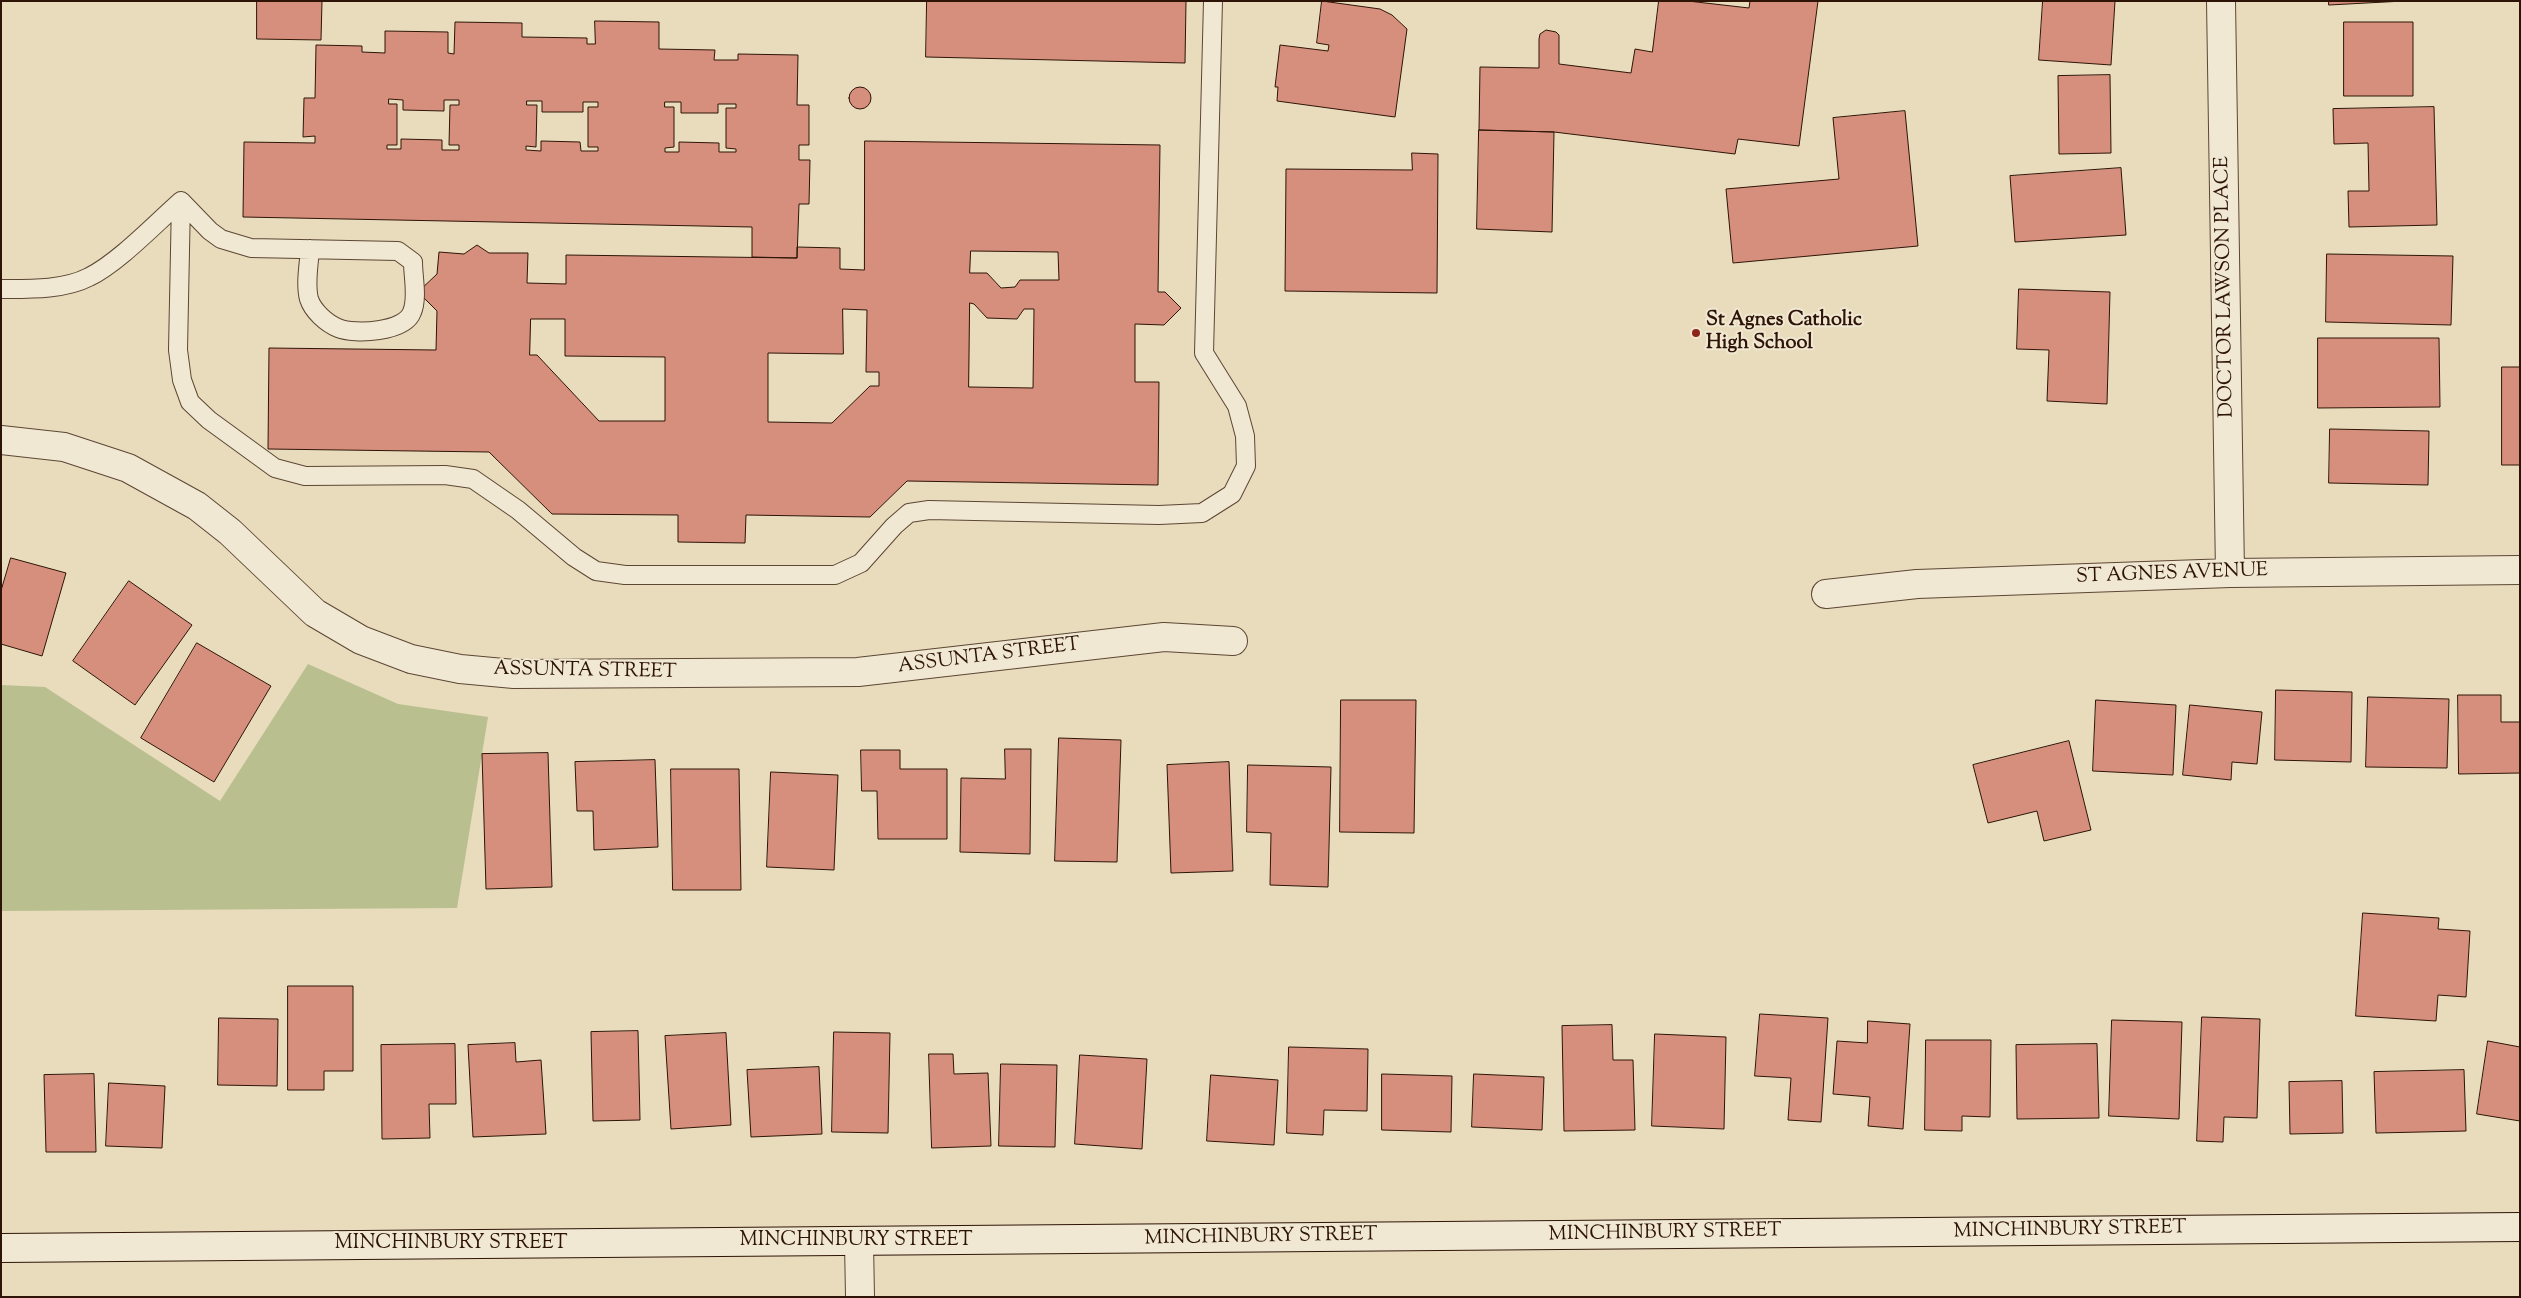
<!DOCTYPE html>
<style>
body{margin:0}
#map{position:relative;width:2521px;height:1298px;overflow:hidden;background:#e8dcbc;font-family:"Sorts Mill Goudy",serif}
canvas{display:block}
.frame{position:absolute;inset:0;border:2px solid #2e1407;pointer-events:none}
</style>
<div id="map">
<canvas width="2521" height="1298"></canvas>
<div class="frame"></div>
</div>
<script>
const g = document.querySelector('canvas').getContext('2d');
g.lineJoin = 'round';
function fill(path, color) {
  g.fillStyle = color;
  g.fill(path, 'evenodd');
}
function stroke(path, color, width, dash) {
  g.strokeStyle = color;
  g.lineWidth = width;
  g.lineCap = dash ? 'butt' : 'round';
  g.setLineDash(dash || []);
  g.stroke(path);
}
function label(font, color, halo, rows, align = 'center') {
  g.font = font + ' "Sorts Mill Goudy",serif';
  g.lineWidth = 4;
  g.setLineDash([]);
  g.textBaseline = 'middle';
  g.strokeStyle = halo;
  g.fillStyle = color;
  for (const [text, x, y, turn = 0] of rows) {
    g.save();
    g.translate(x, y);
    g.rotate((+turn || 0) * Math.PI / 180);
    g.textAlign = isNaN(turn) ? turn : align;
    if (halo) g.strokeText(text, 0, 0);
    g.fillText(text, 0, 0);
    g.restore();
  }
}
fill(new Path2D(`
 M308,664L398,704L488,717L457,908L1,911V685L45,687L220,801Z`), '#b9bf8e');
const building = new Path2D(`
 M257,1H322L321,40L257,39Z
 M927,1H1186L1185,63L926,57Z
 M1322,1L1380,9L1392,15L1407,29L1395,117L1277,101L1278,87H1275L1280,45L1328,51L1329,45L1317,43Z
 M1659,1H1688L1749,8L1750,1H1818L1799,146L1738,139L1735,154L1554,132L1479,130L1480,67L1539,68V39L1540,34L1546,30L1556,32L1559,35V64L1631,73L1635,49L1652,52Z
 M2043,1H2115L2111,65L2039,60Z
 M2329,1H2404L2329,5Z
 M595,21L659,22V49L715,50L714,60H738V54L798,55L797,105H809V145H799V160H810L809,204H799L797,258L752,257V227L243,217L244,142L315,143V136L303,137L304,98H315L316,45L362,46V52L385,53V31L448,32V53L454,54L455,22L522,23V37L587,38V44H595ZM389,99L403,100V110L444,111V100H459V105H450L449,145H459V150H442V140L401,139V149H387V145H397V104H389ZM527,101H542V112H583V102H598V107H588V147H598V151H581L580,142L541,141V151L526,150V146L536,147L537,105H527ZM665,102H681V113H718V104H736V108H726V148L736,149V152H719V143L679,142V152H665V148L674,147V107H665Z
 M2344,22H2413V96H2344Z
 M2110,75L2111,153L2059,154L2058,76Z
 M849 98a11 11 0 1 1 22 0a11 11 0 1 1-22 0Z
 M2434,107L2437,225L2349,227L2348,191H2369L2368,143L2334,144L2333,109Z
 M1905,111L1918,246L1733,263L1726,189L1839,179L1833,118Z
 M1479,130L1554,132L1552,232L1477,229Z
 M865,141L1160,145L1158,292H1165L1181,308L1164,325L1135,324V382H1159L1158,485L907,481L870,517L746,515L745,543L678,542V515L552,514L489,452L268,449L269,348L436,350L437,311L418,292L437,274L439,252L464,254L477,245L489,253H528L527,283L566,284V255L797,258V247L840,248V269L864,270ZM971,251L1058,252L1059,280H1020L1015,287L1001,288L987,273H970ZM970,303L974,304L987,318L1017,319L1024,309H1034L1033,388L969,387ZM843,309L867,310L866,372H879V386H870L832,423L768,422V353L843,354ZM531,319H565V356L665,357V421H599L537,355H530Z
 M1412,153L1438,154L1437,293L1285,291L1286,169L1412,170Z
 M2121,168L2126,235L2015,242L2010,176Z
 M2327,254L2453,256L2451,325L2326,322Z
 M2019,289L2110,292L2107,404L2047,401L2049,350L2017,349Z
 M2318,338H2439L2440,407L2318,408Z
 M2502,367H2520V465H2502Z
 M2330,429L2429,431L2428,485L2329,483Z
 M11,558L66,573L42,656L1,644V591Z
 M129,581L192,625L135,705L73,661Z
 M197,643L271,686L214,782L141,738Z
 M2276,690L2352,692L2351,762L2275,760Z
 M2458,695H2501V722H2520V773L2459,774Z
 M2368,697L2449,699L2447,768L2366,767Z
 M1341,700H1416L1414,833L1340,832Z
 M2096,700L2176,705L2173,775L2093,771Z
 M2190,705L2262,712L2257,764L2232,762L2231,780L2183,775Z
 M1059,738L1121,740L1117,862L1055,861Z
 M2069,741L2091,830L2044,841L2037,811L1988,823L1973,765Z
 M1005,749H1031L1030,854L960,852L961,778L1005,779Z
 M861,750H900V769H947V839H878L877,791H862Z
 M548,753L552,887L486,889L482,754Z
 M655,760L658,847L594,850L593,811H577L575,762Z
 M1229,762L1233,871L1171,873L1167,765Z
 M1248,765L1331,767L1328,887L1270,885L1271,833L1247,832Z
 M671,769H739L741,890H673Z
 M771,772L838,775L834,870L767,867Z
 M2363,913L2439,918L2438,929L2470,931L2466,997L2438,995L2436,1021L2356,1016Z
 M288,986H353V1071H324V1090H288Z
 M1760,1014L1828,1018L1821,1122L1788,1120L1791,1078L1755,1076Z
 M2202,1017L2260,1019L2257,1118L2224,1117L2223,1142L2197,1141Z
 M219,1018L278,1019L277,1086L218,1085Z
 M2112,1020L2182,1022L2179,1119L2109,1116Z
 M1868,1021L1910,1024L1903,1129L1868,1126L1870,1097L1833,1094L1837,1041L1867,1043Z
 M1612,1025L1613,1060H1633L1635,1130L1564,1131L1562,1026Z
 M638,1031L640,1120L593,1121L591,1032Z
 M834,1032L890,1033L888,1133L832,1132Z
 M726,1033L731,1125L671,1129L665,1036Z
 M1655,1034L1726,1037L1724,1129L1652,1126Z
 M1926,1040H1991L1990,1117L1962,1116V1131L1925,1130Z
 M2488,1041L2520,1047V1121L2477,1114Z
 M515,1043L516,1062L541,1060L546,1134L473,1137L468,1045Z
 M455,1044L456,1104H429L430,1138L382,1139L381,1045Z
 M2097,1044L2099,1118L2017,1119L2016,1045Z
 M1289,1047L1368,1049L1367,1111L1324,1110L1323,1135L1287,1133Z
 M929,1054H953L954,1074L988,1073L991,1146L932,1148Z
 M1080,1055L1147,1059L1142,1149L1075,1144Z
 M1001,1064L1057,1065L1055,1147L999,1146Z
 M819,1067L822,1134L751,1137L747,1070Z
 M2464,1070L2466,1131L2376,1133L2374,1072Z
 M94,1074L96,1152H46L44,1075Z
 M1382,1074L1452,1076L1451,1132L1382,1130Z
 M1474,1074L1544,1077L1542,1130L1472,1127Z
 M1211,1075L1278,1080L1274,1145L1207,1141Z
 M2342,1081L2343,1133L2290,1134L2289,1082Z
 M109,1083L165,1086L162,1148L106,1146Z`);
fill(building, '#d68f7c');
stroke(building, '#2e1407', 1);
const lane = new Path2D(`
 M181,201L210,231L221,239L251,248L398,251L413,262C413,277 418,298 412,312C405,332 355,335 338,328C326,323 313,311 309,299C305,284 309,264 310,249
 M1,289C29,289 64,290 89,277C118,263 156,223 181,201L178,350L182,380L190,402L209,420L275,468L305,476L445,475L473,479L518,510L574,557L596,571L625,575H835L861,563L894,526L909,513L929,510L1159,515L1202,513L1232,494L1246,466L1245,436L1237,406L1204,353L1213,1`);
const street = new Path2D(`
 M2221,1L2230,573
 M1,440L64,447L128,468L197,506L230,532L315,613L361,640L411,659L460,669L514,674L858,672L1164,637L1233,641
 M1826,594L1917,584L2230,573L2520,570
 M859,1242L860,1297`);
const secondary = new Path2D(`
 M1,1248L2520,1227`);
stroke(lane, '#5c4634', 20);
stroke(street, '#5c4634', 30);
stroke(secondary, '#2e1407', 30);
stroke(lane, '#f0e8d3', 18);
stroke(street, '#f0e8d3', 28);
stroke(secondary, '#f0e8d3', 28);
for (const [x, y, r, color] of [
 [1696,333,5,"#8f2418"]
]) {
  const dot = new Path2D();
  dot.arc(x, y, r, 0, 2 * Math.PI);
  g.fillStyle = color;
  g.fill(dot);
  stroke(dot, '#f0e8d3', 2);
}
label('20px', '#2e1407', '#f0e8d3', [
 ["DOCTOR LAWSON PLACE",2226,287,-91],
 ["ST AGNES AVENUE",2172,575,-2],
 ["ASSUNTA STREET",989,657,-7],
 ["ASSUNTA STREET",585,672,1],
 ["MINCHINBURY STREET",2070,1231,-1],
 ["MINCHINBURY STREET",1665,1234,-1],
 ["MINCHINBURY STREET",1261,1238,-1],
 ["MINCHINBURY STREET",856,1242],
 ["MINCHINBURY STREET",451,1245]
]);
label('bold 20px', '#2e1407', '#f0e8d3', [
 ["St Agnes Catholic",1706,322],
 ["High School",1706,345]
], 'left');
</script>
